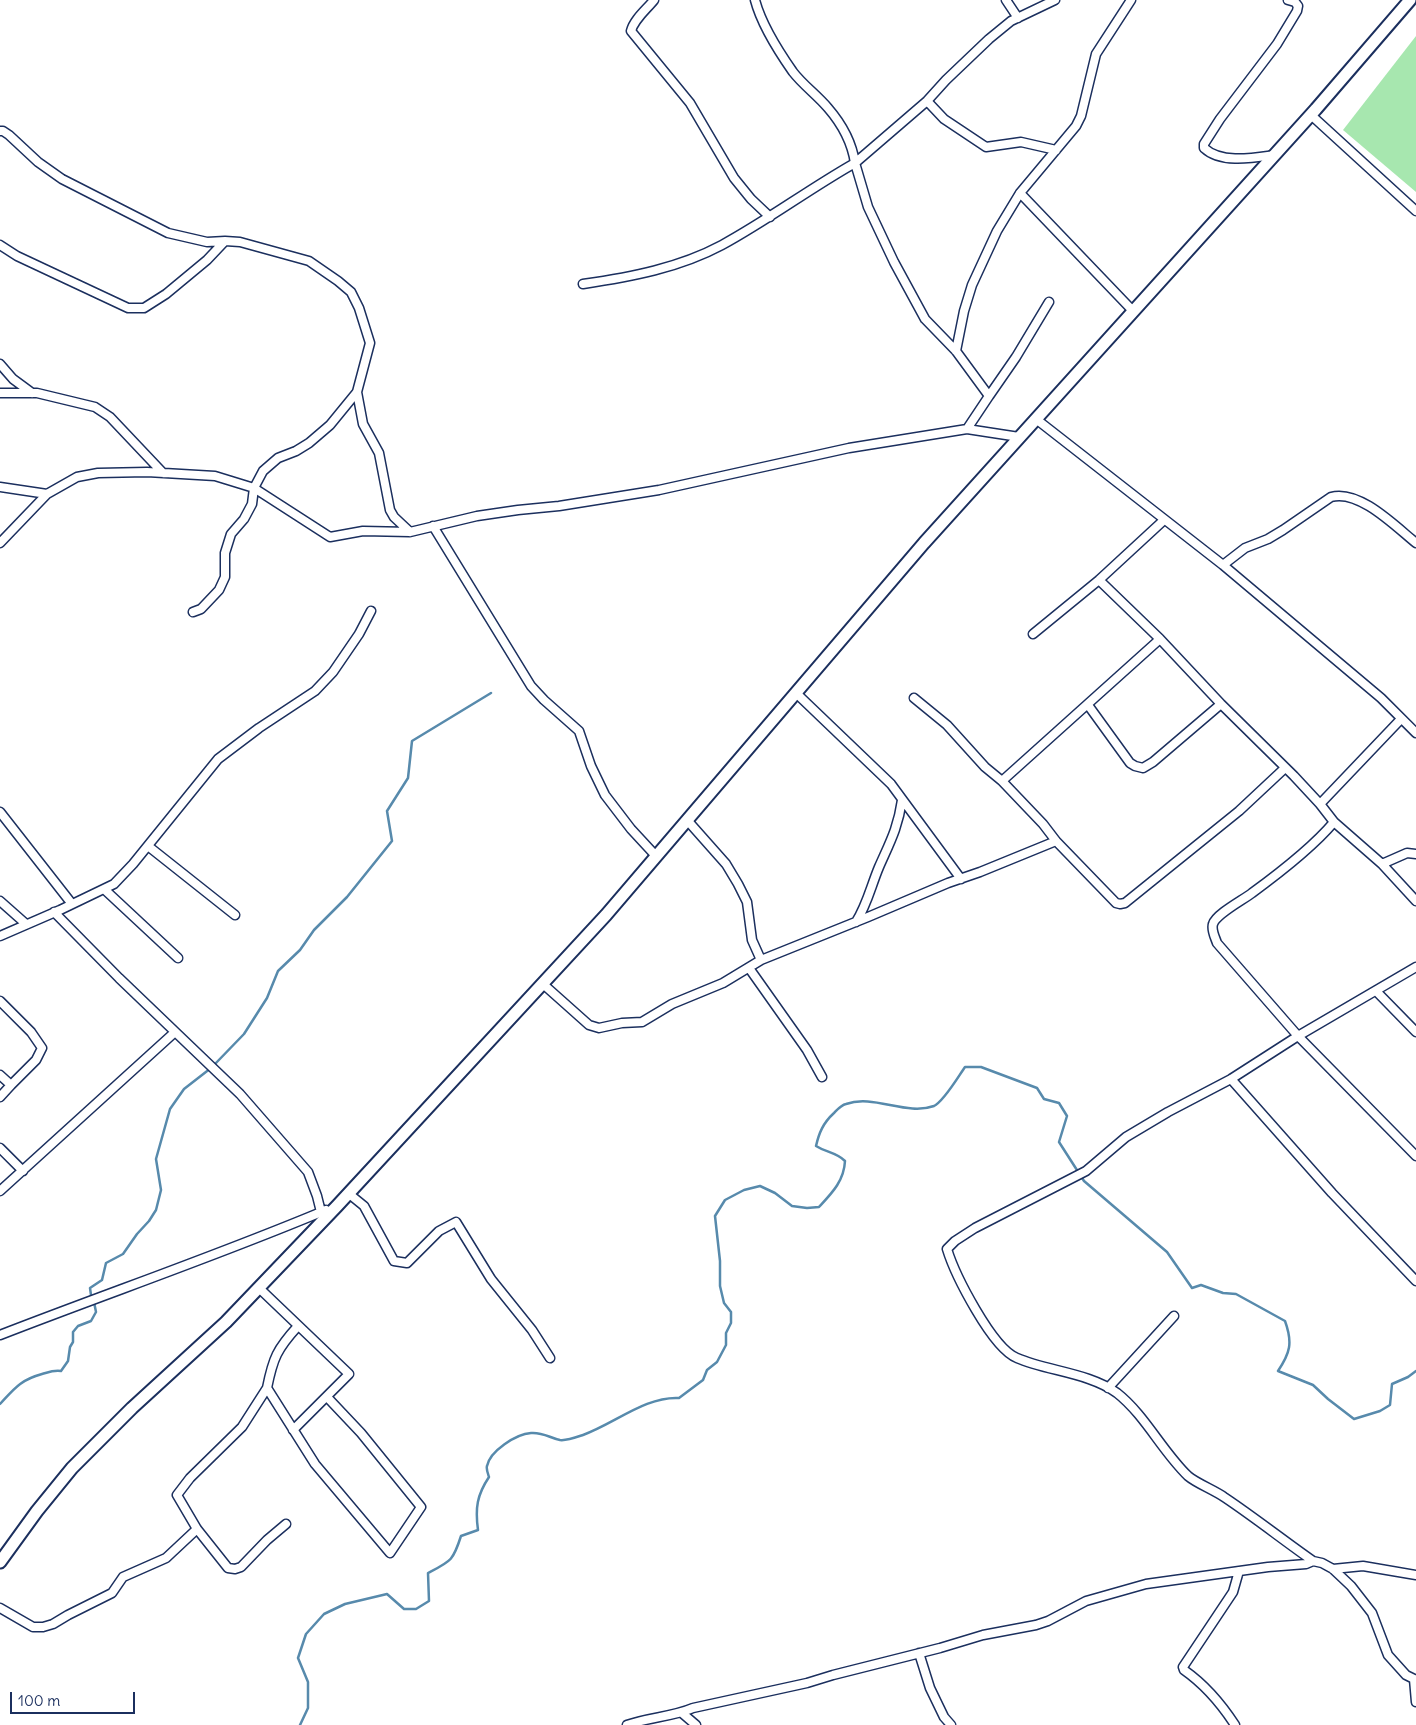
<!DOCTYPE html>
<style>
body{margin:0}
#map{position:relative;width:1416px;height:1725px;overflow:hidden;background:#fff;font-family:Delius,sans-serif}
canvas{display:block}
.scale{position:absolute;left:10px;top:1692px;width:125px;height:22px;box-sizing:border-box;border:2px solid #1b2f5e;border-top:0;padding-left:6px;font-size:15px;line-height:18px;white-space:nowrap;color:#1b2f5e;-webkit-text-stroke:4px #fff;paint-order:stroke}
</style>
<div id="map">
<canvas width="1416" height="1725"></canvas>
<div class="scale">100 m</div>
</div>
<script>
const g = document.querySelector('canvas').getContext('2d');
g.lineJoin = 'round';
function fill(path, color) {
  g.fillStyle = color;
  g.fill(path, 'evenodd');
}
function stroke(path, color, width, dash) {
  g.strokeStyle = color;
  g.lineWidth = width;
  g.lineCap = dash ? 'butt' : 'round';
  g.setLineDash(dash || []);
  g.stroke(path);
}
fill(new Path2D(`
 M1416,36V192L1343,130Z`), '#a7e7af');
stroke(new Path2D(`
 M215,1064L244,1034L267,998L278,971L300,950L314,930L347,897L392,841L387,811L408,778L412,741L491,693
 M91,1295L90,1288L102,1280L106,1263L123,1254L137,1234L149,1221L156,1210L161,1190L156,1159L170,1109L184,1089L211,1068
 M0,1404C14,1389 20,1380 42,1374C49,1372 53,1370 61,1371L68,1361L70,1347L73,1342V1332L78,1326L91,1321L96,1312L94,1302
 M300,1725L308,1708V1682L298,1658L306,1634L324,1614L345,1604L387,1594L404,1609H416L429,1601L428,1573C451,1561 453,1561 461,1536L478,1530C475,1508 477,1495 489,1477C488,1474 486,1469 487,1466C490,1451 516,1434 531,1433C543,1432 550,1438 560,1440C566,1441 577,1437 583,1435C614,1424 646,1396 679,1398L703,1380L707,1370L717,1362L726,1345V1333L731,1323V1312L724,1303L720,1286V1261L715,1216L725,1200L744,1190L760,1186L775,1193L792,1206L807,1208L819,1207C832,1193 844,1181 845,1161C836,1152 827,1153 816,1146C819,1133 823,1123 834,1113C837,1110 841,1105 846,1104C874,1094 906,1116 934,1106C944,1101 958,1077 965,1067H981L1037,1088L1044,1099L1059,1103L1067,1116L1059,1142L1084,1181L1167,1252L1192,1288L1201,1285L1223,1293L1236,1294L1285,1321C1293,1343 1290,1353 1278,1371L1313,1385L1328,1399L1354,1419L1380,1411L1390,1405L1392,1384L1408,1377L1416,1371`), '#578aac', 2.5);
const minor = new Path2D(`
 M654,0C647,9 634,19 631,31L690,103L734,178L751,199L770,217
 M755,0C761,23 779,52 793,72C803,85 817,95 828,108C841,123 852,143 855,163L927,101L946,80L989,39L1011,21L1055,0
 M1006,0L1018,18
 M927,101L944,119L986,147L1021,142L1056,150
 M1311,115L1416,211
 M0,131H3L9,135L38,162L62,179L168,233L207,242L225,241
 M1274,155C1253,158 1221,164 1204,148V144L1220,119L1277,44L1297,11L1298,6L1295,2L1288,0
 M1020,193L1133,311
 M0,245L17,256L128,308H144L166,294L207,260L225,241L240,242L309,261L338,281L351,292L359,308L370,343L357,392L330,425L309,443L296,451L278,458L263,471L254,488L252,504L244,519L231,534L225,553V577L219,590L201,609L193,612
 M583,284C631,277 679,268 722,245C768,220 809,189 855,163L868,207L894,262L925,319L956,351L989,396L967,429
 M956,351L964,311L972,285L997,231L1020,193L1076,126L1081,116L1096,54L1131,0
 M0,364L13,379L32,393
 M357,392L363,424L379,453L390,510L394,517L410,532
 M0,393H37L95,407L110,417L163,473
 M989,396L1016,357L1049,302
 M1036,419L1223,565L1381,698L1416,733
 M0,487L47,494
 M433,526L531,686L544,700L579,731L591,766L605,795L631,829L656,856
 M0,543L47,494L77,477L98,473L147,472L215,476L254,488L330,537L363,531L410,532L477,516L518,510L559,506L659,490L849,448L967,429L1019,437
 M1223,565L1245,548L1268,539L1283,530L1331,497C1359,489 1395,526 1416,543
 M1099,580L1160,639L1221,704L1294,776L1320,804L1334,822L1382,864L1416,901
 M1033,634L1099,580L1164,520
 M796,693L891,784L961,879
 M1088,705L1130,763L1135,766L1143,768L1153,762L1221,704
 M1002,781L1160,639
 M1320,804L1401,719
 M0,812L72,904
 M687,820L726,864L738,884L747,902L752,940L761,960
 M1334,822C1313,847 1278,874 1252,893C1243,900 1216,914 1213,924C1211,930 1215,937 1217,943L1298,1036L1416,1156
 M1056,841L1116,903L1120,904L1125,903L1239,811L1285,768
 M148,846L235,915
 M1382,864L1407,853L1416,854
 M104,889L178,958
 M0,901L26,924
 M54,912L119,978L240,1094L308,1172L317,1196L321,1212
 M856,922C867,905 871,886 879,867C890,842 898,828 902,800
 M0,936L60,910L114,884L133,864L218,759L259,728L315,691L333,672L359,634L371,611
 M749,968L807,1050L822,1077
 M543,984L589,1025L599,1028L622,1023L642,1022L672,1004L723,983L761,960L868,917L948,883L980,872L1056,841L1043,824L1002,781L985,767L947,725L914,698
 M1376,991L1416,1032
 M0,1001L31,1032L42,1048L36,1060L11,1085L0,1075
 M1231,1079L1332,1193L1416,1281
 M0,1097L11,1085
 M0,1148L23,1171
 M0,1191L175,1032
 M348,1193L364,1206L394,1261L407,1263L439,1231L456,1222L491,1279L532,1330L550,1358
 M259,1288L349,1374L293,1430
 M298,1326C277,1349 273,1358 267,1388L315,1464L390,1553L421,1507L361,1433L327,1397
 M0,1335C108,1293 219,1255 326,1210
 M267,1388L242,1427L190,1478L177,1495L197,1529L228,1568L235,1569L241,1567L267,1540L286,1524
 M1108,1388L1174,1316
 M1313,1561C1283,1540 1254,1517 1224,1497C1214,1490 1196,1483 1188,1476C1162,1451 1145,1415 1117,1393C1090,1373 1047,1371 1017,1358C992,1348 955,1275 947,1249L955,1241L975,1228L1086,1171L1126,1137L1168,1112L1231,1079L1298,1036L1416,967
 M1333,1569L1363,1566L1416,1575
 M0,1608L33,1627H43L53,1624L68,1615L112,1593L123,1577L166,1558L197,1529
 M919,1653L930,1688L944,1717L951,1725
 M1414,1679L1416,1702
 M682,1713L696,1725
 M627,1725C649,1717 672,1717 693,1708L807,1683L833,1675L940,1648L983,1635L1036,1625L1048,1621L1086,1601L1146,1584L1268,1567L1306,1564L1313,1561L1322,1563L1333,1569L1351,1586L1372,1613L1388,1655L1406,1675L1416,1680
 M1235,1725C1222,1705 1204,1684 1184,1670L1183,1667L1233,1592L1239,1571`);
const secondary = new Path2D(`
 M0,1562L37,1511L72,1468L132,1408L226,1322L337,1206L606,915L924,543L1316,109L1410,0`);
stroke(minor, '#1b2f5e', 11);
stroke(secondary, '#1b2f5e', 15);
stroke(minor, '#fff', 8);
stroke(secondary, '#fff', 11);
</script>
